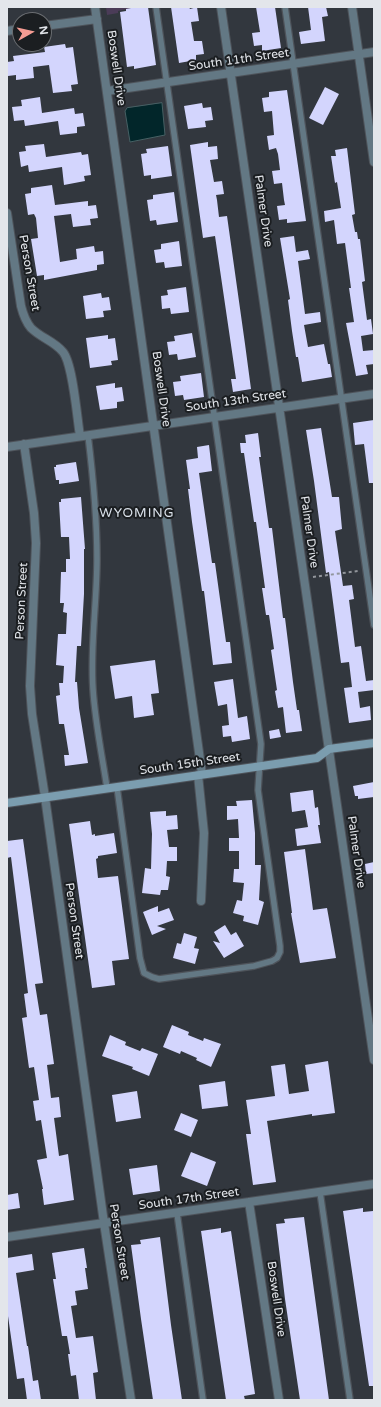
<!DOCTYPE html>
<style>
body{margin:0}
#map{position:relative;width:381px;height:1407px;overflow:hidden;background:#32373e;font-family:"Varela Round",sans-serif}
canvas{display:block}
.frame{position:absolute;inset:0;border:8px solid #e3e6eb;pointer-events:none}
.north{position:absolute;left:12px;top:12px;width:40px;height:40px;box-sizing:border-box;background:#1b1e21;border:1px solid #6b6e72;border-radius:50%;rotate:82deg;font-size:11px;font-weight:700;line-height:16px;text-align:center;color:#e3e6eb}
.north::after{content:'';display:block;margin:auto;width:14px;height:18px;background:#f59c93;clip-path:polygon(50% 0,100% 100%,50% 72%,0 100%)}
</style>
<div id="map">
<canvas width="381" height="1407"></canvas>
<div class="frame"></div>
<div class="north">N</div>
</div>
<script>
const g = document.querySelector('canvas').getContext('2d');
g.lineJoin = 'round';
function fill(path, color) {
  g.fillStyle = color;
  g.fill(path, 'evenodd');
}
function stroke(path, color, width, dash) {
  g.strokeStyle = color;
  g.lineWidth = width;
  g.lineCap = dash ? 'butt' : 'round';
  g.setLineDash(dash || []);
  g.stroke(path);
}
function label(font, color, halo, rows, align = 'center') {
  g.font = font + ' "Varela Round",sans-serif';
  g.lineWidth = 4;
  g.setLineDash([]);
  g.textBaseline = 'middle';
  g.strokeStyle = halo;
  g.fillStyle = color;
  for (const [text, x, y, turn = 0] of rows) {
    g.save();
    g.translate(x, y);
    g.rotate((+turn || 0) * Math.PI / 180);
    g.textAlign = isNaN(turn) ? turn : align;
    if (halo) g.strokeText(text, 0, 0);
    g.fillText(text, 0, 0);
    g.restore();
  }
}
fill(new Path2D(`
 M106,7H136L118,11V13L107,15Z`), '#4b3c58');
const water = new Path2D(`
 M162,103L165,135L130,142L125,111L127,108Z`);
fill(water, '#02262a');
stroke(water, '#466064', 1);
fill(new Path2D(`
 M136,7H148L156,65L134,69V66L127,67L120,12L126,11V9Z
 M171,7H189L190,9L197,7L199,21L191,22L194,41H202L204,54L196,55V60L179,63Z
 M256,7H275L281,48L262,51V45L254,46L252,33L260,32Z
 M308,7H326L328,16L322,17L325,41L301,44L299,32L311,30Z
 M65,44L66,48L73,47L78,84L71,85L72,91L53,93L49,65L33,67L34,78L16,80V75L8,76L7,62L14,61L13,56L45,52L44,47Z
 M325,87L339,94L323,125L309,118Z
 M287,90L306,221L287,223V219L279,220L277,206L285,205L284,200L282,183L274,184L272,171L280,170L278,154L276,148L269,150L267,136L274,135L272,111L264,112L262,98L269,97V92Z
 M40,97L42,113L74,108L75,114L83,113L85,126L77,127V133L60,135L58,121L25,126L24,120L14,121L12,107L22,106L21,100Z
 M202,103L203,108L211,107L213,120L205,121L206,127L188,129L184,106Z
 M208,142V147L217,146L218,159L210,160L214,182L222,181L224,194L216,195L217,200L219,217L227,216L245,344L251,389L233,392L231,379H236L215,236L203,238L190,145Z
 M44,144L46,157L81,152L82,155L88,154L91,175L84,176L85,181L64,185L62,167L29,172L28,165L21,167L19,152L26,151L25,146Z
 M168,146L172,176L151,179V175L144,176L141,154L147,153L146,149Z
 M347,148L355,214L352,215L355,232H357L358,239H360L365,281L362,282L367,320L371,319L373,334L361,336L363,351L374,350V364L366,365L368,374L356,376L346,323L354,322L349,288H351L345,243L337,244L334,220L325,222L324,211L341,208L337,182L335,183L331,156H336L335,150Z
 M52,185L55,205L88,201V206L96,205L98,218L90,219L91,225L73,227L71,214L54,216L60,262L77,259L76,249L94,246L95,252L103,251L104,264L97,265V270L44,280V275L37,276L31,239L38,238L36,218L34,214L28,215L25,194L31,193V188Z
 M174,192L178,222L157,225L156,220L150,221L147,200L153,199V195Z
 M294,236L296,252L308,250L310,259L298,261L305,314L320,312L321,322L304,325L308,347L324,344L328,364H330L332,377L302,382L298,357H296L292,331L288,300L290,299L280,238Z
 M179,241L182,266L165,268L164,262L156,263L154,250L161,249V244Z
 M186,287L189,312L171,314L170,308L162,309L161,296L168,295L167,290Z
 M101,293L102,298L109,297L111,310L103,311L104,317L86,319L83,296Z
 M192,333L196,357L178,360L177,354L169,355L167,342L175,341L174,336Z
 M108,335V339L115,338L118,360L111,361L112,365L90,368L86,338Z
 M201,373L204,397L184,400L183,395L175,396L173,382L181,381L180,376Z
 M115,383V388L122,387L124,401L117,402V408L100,410L96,386Z
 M374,420V483H369L364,444L355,445L353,423Z
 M321,428L332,497H339L342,529L335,531L343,586L352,585L354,599L349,600L355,647L361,646L366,681L374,680V690L358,692L360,708L370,706L371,720L349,723L344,688L352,687L349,662L341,663L329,572L326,573L314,481L306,430Z
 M258,433L261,457H259L269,528H272L283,618H285L293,682L297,710H299L302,731L286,733L283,707L278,708L275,691L277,690L271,650L274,649L269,615H266L262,588H265L256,522H254L244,453H241L240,443H246L245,435Z
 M209,445L212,471L199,473L212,563H215L226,642H230L232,663L213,665L204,591H202L192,522L188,489H190L186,460L198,458L197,447Z
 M76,462L79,481L59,484V480H56L54,467H56V465Z
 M81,497L85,549H84V594L81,646H77L75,682H77L79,708L88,763L65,766L64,755H69L64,724H59L56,696L60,695L59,683H63L64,666L56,665L58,634H66L67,613L63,612L64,603H60L61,572H66V559H70L69,537H61L59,502H61V499Z
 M155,660L159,693L151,694L154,715L134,718L132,696L115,699L110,666Z
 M233,679L238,718L247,716L250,739L232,742L231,736L223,737L222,726L229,725L227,704L218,706L214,682Z
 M279,729L281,737L270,739L269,731Z
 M374,782V797L358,799V796H355L353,786Z
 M313,790L315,808L318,807L320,825H318L321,843L297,846L295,829L308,827L305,810L292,812L290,793Z
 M252,800L255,833V865H261L259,900L264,902L258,925L243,921L244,916L233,913L237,900L242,901L244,883L233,882L234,869H239V851H229V838H239L238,819L227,820V806H237L236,801Z
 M166,811V816L177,815L178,829L167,830L169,847H177V861H167L166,876L170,877L168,890H161L160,895L142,893L145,868L151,869L152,834L150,812Z
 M90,821L92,835L95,834V836L114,833L117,853L98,856V858L96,859L98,878L118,876L129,959L112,961L115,985L92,988L69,824Z
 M23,839L43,983L35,984L40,1015L47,1014L54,1064L47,1065L51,1098L59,1097L61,1117L54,1118L59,1156L68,1154L74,1200L44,1205L42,1189H43L37,1160L47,1158L41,1120L36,1121L33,1101L39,1100L34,1067L29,1068L22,1018L27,1017L24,994L28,993L11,857L7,858V841Z
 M305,849L313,910L327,908L336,958L300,963L291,913H292L284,852Z
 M374,862V873L366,874L365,864Z
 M158,906V912L169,908L174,920L157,926L166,929L152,935L143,912Z
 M225,925L231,935L236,932L244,946L224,958L213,941L220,943L214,932Z
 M184,933L197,937L194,948L199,949L195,964L173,958L177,943L181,944Z
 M172,1025L189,1032L188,1035L203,1041L204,1038L221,1044L211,1067L196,1060L197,1058L181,1051L180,1054L163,1047Z
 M110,1035L126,1042L125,1045L140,1051L142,1048L158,1054L149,1076L132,1069L133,1067L102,1056Z
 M328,1061L335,1113L312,1116V1114L267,1121L276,1182L253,1185L246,1134H251L246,1100L275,1096L271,1066L285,1064L289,1094L309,1091L305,1065Z
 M225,1081L228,1106L202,1109L199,1085Z
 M137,1091L141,1118L116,1122L112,1095Z
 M181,1113L198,1120L191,1137L174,1130Z
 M191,1152L216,1162L207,1186L181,1176Z
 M157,1165L160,1191L133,1195L129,1169Z
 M18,1193L20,1208L7,1210V1195Z
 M363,1208V1212L373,1211L374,1218V1386H369L343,1211Z
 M304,1217L316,1305L329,1400H300L285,1299L276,1224L285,1223L284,1219Z
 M221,1228V1233L231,1231L255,1394L244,1396L245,1400H226L214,1320L201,1231Z
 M160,1237L171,1325L182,1400H153L141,1319L131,1245L141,1244L140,1240Z
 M84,1248L87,1268H85L88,1289L75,1291L77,1305L71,1306L76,1338L93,1336L98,1372L93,1373L96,1400H79L76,1375L71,1376L68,1354H70L67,1336H62L53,1279H56L52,1253Z
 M32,1254L34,1270L16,1273L27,1346H28L33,1381L38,1380L41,1400H27L24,1378L17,1379L7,1309V1258Z`), '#d3d5fd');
const lane = new Path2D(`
 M285,7L374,625
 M88,435C93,476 97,517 97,559C97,602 90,646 93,689C95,722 102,755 107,788
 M117,787L140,958L144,973L152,977L159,979L254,966L272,961L277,958L280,952V946L258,790L261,744L156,7
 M320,1192L350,1400
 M177,1213L203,1400`);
const street = new Path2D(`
 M95,7L202,774
 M221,7L374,1060
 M352,7L374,162
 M44,26L97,19
 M7,31L20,29
 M107,91L374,52
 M7,213L21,306C23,314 26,322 31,328C41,338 54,341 63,352C73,364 77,418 80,436
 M24,444L34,513L36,543L30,686L32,714L45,797L104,1223L131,1400
 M7,447L374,394
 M198,775L204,833L201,901
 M249,1202L279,1400
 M7,1237L374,1184`);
const secondary = new Path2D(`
 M7,803L317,758L329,749L374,743`);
stroke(lane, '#4e535a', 8);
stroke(street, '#4e535a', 10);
stroke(secondary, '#4e535a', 10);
stroke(new Path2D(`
 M313,577L358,571`), '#91959b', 2, [3, 3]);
stroke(lane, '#637884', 5.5);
stroke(street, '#637884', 8);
stroke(secondary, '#7b9daf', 8);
label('12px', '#e3e6eb', '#1b1e21', [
 ["South 11th Street",239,60,-8],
 ["Boswell Drive",116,68,82],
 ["Palmer Drive",263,211,82],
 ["Person Street",29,273,80],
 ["Boswell Drive",161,389,82],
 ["South 13th Street",236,401,-8],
 ["Palmer Drive",309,532,82],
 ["Person Street",22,601,-87],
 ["South 15th Street",190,764,-8],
 ["Palmer Drive",356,852,82],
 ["Person Street",74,921,82],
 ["South 17th Street",189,1199,-8],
 ["Person Street",119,1242,81],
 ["Boswell Drive",276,1299,82]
]);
g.letterSpacing = '1px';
label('13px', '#dce3ec', '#1b1e21', [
 ["WYOMING",137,514]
]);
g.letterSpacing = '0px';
</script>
